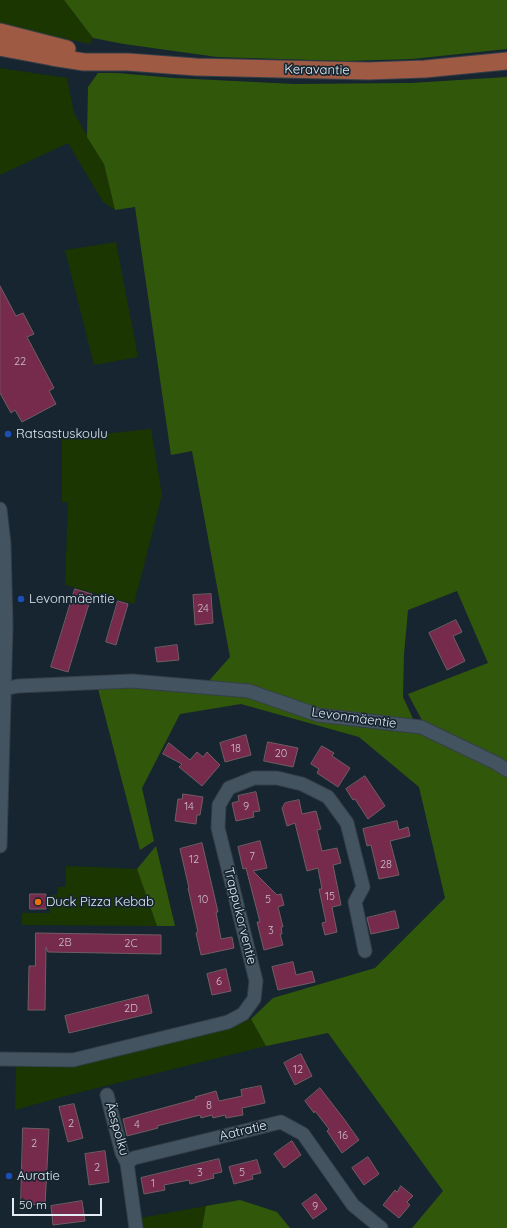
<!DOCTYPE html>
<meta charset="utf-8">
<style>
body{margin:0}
#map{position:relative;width:507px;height:1228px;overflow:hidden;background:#172530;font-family:Quicksand,sans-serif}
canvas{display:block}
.scale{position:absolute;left:12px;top:1198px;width:90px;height:18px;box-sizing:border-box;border:2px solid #e3ecf4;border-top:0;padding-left:5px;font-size:12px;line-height:14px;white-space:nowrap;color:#e3ecf4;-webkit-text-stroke:3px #172530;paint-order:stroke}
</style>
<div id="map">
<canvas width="507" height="1228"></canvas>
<div class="scale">50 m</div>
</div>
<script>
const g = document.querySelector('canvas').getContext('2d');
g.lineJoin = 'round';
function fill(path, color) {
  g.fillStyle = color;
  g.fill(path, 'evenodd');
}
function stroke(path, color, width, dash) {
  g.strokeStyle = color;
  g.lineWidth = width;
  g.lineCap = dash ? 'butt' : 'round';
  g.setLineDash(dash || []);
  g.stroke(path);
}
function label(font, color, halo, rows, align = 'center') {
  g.font = font + ' Quicksand,sans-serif';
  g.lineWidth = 3.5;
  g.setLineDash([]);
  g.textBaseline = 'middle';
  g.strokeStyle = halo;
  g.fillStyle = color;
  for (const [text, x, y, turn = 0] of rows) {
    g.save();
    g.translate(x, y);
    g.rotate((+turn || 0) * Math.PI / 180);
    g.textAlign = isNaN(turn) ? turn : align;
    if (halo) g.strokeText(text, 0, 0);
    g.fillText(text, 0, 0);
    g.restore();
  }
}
fill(new Path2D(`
 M0,0H64L93,38L90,44L0,25Z
 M0,68L67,78L74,113L104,164L115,210L103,202L68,143L0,175Z
 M116,242L138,357L94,365L65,250Z
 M151,429L162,495L134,604L65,585L68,502H62V438Z
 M66,866L137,869L157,926L22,925V913H50V895H57L58,887H65Z
 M251,1019L266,1046L69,1095L15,1110L16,1065L230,1027Z
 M206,1206L202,1228H141L140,1218Z`), '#1b3601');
fill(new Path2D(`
 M64,0H507V49L412,59L345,61L217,57L124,44L93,38Z
 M98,73H117L174,78L294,84L411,83L507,77V1228H412L443,1191L328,1033L266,1046L251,1019L273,998L375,968L445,898L419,787L359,737L241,704L180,714L142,788L154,841L140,850L98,689L133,684L248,694L319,718L424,724L408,694L488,663L457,591L408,610L404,654L403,697L415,723L319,712L207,683L230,657L192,451L171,455L135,207L115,210L104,164L87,137L88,87Z
 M156,846L175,926H157L137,869Z
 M240,1200L277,1212L290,1228H202L206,1206Z`), '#31580a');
const building = new Path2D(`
 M0,286L16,316L23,313L34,334L27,337L54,388L49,391L56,404L22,422L15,410L11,413L0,393Z
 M75,589L92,594L68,672L51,667Z
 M211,594L213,623L195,625L193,595Z
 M118,601L128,604L116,645L106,642Z
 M456,620L462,632L453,636L465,661L447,670L429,633Z
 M177,645L179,660L157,662L155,648Z
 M246,735L251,755L225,762L220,743Z
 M268,742L298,748L293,767L264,761Z
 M169,743L190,760L197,752L203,757L207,752L220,765L202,786L179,767L182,764L163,754Z
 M322,746L334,753L332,756L350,768L338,787L317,773L319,769L311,764Z
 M365,776L385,806L368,819L355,799L353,800L346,789Z
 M256,792L260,811L253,812L254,817L236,821L232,803L239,801L238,796Z
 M183,794L203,797L200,815H197L196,824L175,821L178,799H182Z
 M299,800L302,814L316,811L321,829L317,830L322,851L337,848L341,863L333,865L341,905L332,907L337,932L325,935L322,923L326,922L319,889H322L318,868L307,871L295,823L287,826L282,808L285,803Z
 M397,821L399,830L408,827L410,836L390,841L399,875L379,879L371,845L367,846L363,829Z
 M260,841L267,868L253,871L277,895L281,894L284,905L278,907L283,927H281L282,934H280L283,945L264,950L257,922H260L246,868L243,869L238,847Z
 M202,843L218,912H216L221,939L232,937L234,948L201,955L196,933L198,932L188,888H189L180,849Z
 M30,894H46V909H30Z
 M395,911L399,928L371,934L367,918Z
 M36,933L161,935V954L48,952L46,947L45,1010H28L29,966H35Z
 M293,962L296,975L312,971L315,982L278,990L272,967Z
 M226,969L231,991L212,995L207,974Z
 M148,995L152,1013L69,1033L65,1016Z
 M301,1054L312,1076L295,1085L284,1063Z
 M261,1086L265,1103L242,1108L243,1115L226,1118L225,1115L213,1118L212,1115L201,1118L200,1115L157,1126L158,1128L127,1136L123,1119L196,1099L195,1097L216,1091L219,1101L242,1096L241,1090Z
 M320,1088L344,1119L359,1140L342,1153L327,1131L329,1129L315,1111L314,1113L305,1101Z
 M74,1104L83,1138L68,1142L59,1107Z
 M23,1128L49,1129L45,1205L21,1204Z
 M292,1141L301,1155L284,1168L274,1154Z
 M105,1151L109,1182L89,1185L85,1154Z
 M368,1157L379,1174L364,1185L352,1168Z
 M219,1159L222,1172L213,1174L214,1178L190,1184L189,1180L164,1185L165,1190L144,1194L141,1178Z
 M257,1160L261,1173L252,1175L253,1179L234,1184L229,1167Z
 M401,1186L413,1196L407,1202L410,1205L399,1218L383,1205L395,1190L397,1192Z
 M316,1194L327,1209L313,1219L302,1204Z
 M82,1201L85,1221L53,1225L51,1206Z`);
fill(building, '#762a4c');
stroke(building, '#725d64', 1);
const minor = new Path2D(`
 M0,509L4,544L6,626L0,846
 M4,689L18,686L132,681L249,691L318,715L421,727L496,763L507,770
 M0,1059L73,1060L228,1022L243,1014L254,999L256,981L218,828L219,805L229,788L254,778H277L302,784L328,797L347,823L363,887L355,902L365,951
 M107,1095L122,1153L127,1163
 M136,1228L127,1163L134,1158L281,1122L303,1134L353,1205L381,1228`);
const major = new Path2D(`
 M0,32L67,49
 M0,47L52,57L84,62H128L196,67L280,69L368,71L425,69L507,61`);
stroke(minor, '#343f48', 15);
stroke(major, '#343f48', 19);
stroke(minor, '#445360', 13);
stroke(major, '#9f5a44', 17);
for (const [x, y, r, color] of [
 [8,434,4,"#1a4fb4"],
 [21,599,4,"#1a4fb4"],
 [38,902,4,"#e8710a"],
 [9,1176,4,"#1a4fb4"]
]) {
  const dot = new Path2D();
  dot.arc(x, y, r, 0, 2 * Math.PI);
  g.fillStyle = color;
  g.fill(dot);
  stroke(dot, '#172530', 1.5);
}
label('11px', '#c8bcca', null, [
 ["22",20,362],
 ["24",203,609],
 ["18",236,749],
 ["20",281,754],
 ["14",189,807],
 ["9",246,807],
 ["7",252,857],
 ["12",194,860],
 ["28",386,865],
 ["15",330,897],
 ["10",203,900],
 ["5",268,900],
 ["3",271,931],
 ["2B",65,943],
 ["2C",131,944],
 ["6",219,982],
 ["2D",131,1009],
 ["12",298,1070],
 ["8",209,1106],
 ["2",71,1124],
 ["4",137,1125],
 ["16",343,1136],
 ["2",34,1144],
 ["2",97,1168],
 ["3",200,1173],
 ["5",242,1173],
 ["1",153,1184],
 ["9",315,1207]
]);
label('13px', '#e3ecf4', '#172530', [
 ["Keravantie",317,70,1],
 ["Levonmäentie",354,718,8],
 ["Trappukorventie",240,916,76],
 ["Äespolku",117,1129,74],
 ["Aatratie",243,1131,-14]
]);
label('13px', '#e3ecf4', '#172530', [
 ["Ratsastuskoulu",16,434],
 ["Levonmäentie",29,599],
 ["Duck Pizza Kebab",46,902],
 ["Auratie",17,1176]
], 'left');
</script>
